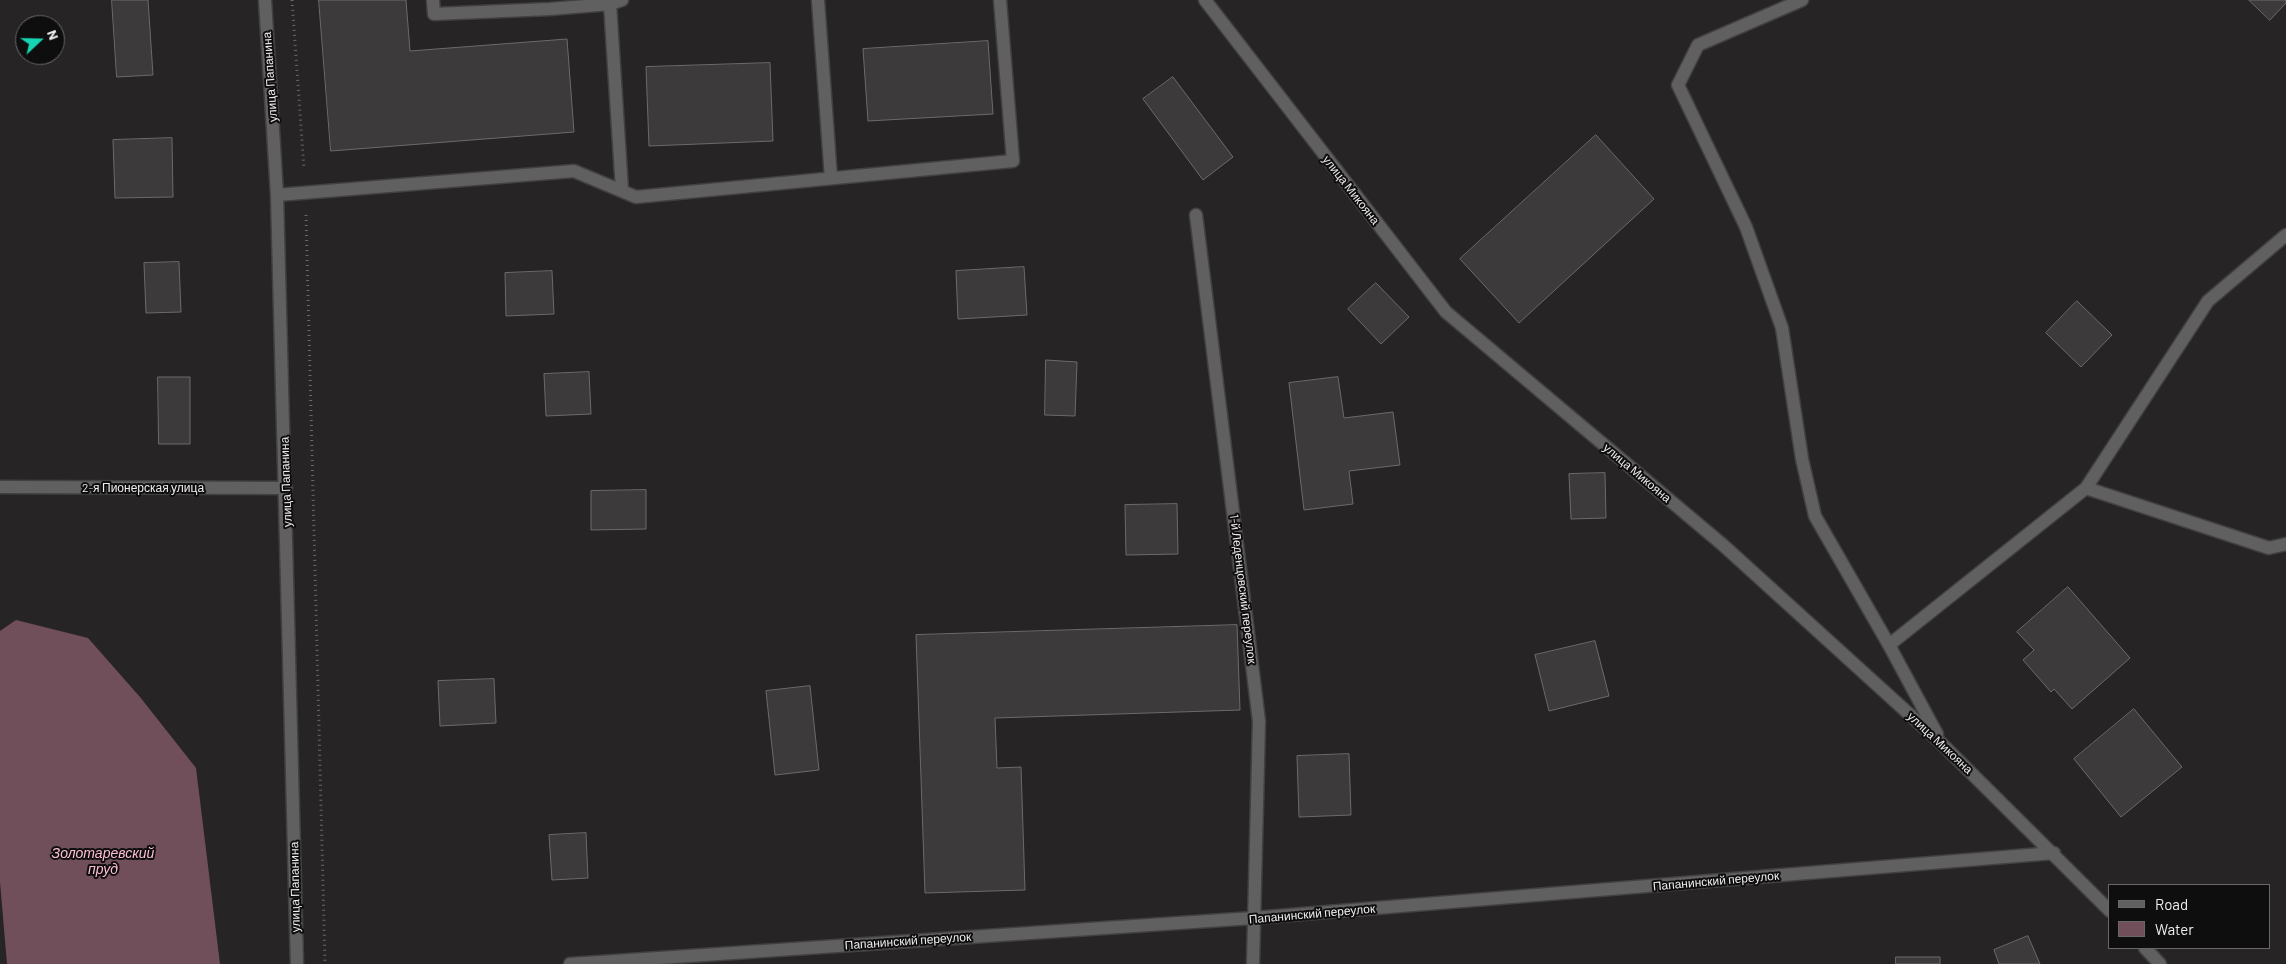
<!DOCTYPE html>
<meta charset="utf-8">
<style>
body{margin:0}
#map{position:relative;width:2286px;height:964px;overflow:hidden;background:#272425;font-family:Barlow,sans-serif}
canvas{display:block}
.legend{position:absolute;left:2108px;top:884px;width:162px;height:65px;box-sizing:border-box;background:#0f0e0e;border:1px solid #696767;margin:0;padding:6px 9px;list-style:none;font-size:15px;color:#efeded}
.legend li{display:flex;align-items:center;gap:10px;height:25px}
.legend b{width:25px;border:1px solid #696767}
.north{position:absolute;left:15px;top:15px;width:50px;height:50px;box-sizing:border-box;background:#0f0e0e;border:1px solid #696767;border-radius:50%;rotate:69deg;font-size:14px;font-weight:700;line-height:20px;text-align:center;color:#efeded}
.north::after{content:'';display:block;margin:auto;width:18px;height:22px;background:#15d5b3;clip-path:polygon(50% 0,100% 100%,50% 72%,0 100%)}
</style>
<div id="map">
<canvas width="2286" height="964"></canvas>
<ul class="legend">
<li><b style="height:6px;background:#616060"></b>Road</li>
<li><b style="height:14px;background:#704f5b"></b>Water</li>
</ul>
<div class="north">N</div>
</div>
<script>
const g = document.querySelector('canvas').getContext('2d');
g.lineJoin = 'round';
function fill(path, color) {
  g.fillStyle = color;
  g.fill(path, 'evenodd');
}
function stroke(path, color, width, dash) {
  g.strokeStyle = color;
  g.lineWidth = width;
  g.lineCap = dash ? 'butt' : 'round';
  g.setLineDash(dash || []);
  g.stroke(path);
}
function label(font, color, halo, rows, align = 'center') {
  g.font = font + ' Barlow,sans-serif';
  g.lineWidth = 4;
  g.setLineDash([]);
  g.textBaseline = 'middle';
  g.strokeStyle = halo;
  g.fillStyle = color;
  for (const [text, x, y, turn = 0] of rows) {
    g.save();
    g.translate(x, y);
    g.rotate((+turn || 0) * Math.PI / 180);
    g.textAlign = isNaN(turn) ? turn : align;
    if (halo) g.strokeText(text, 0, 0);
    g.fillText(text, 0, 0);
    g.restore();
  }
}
fill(new Path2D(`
 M16,620L88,638L140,697L196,768L220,964H7L0,882V631Z`), '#704f5b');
const building = new Path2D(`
 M112,0H148L153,75L117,77Z
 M319,0H406L410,51L567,39L574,132L331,151Z
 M2249,0H2286V3L2270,20Z
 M988,41L993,114L868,121L863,49Z
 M770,63L773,141L649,146L646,67Z
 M1173,77L1233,157L1203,180L1143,99Z
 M1596,135L1654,199L1519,323L1460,259Z
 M172,138L173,197L115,198L113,140Z
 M179,262L181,312L146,313L144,263Z
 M1024,267L1027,315L958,319L956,271Z
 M552,271L554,314L506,316L505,273Z
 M1376,283L1409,317L1381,344L1348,309Z
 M2077,301L2112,335L2081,367L2046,333Z
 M1046,360L1077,362L1075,416L1045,415Z
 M589,372L591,414L546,416L544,374Z
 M158,377H190V444H159Z
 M1338,377L1344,418L1393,412L1400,465L1349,471L1353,504L1304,510L1289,383Z
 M1605,473L1606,518L1571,519L1569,474Z
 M646,490V529L591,530V491Z
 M1177,504L1178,554L1126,555L1125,505Z
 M2068,587L2130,658L2072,709L2054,689L2051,692L2023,660L2034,650L2017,632Z
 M1237,625L1240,710L995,718L997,768L1021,767L1025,890L925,893L916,635Z
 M1595,641L1609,696L1549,711L1535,655Z
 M494,679L496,723L440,726L438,681Z
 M810,686L819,770L775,775L766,691Z
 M2134,709L2182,767L2121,817L2074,759Z
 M1349,754L1351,815L1299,817L1297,756Z
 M586,833L588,878L552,880L549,835Z
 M2028,936L2040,964H1999L1994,950Z
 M1896,957H1940V964H1896Z`);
fill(building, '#3c3a3a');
stroke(building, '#6d6a6b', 1);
const minor = new Path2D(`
 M265,0L277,195L297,964
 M433,0L434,14L550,9L610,4L622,0
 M818,0L831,178
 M1205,0L1446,312L1723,545L1941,743L2110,911
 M1802,0L1698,45L1678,85L1746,227L1782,328L1802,459L1815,516L1889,645L1937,734
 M610,4L622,190
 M277,195L574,171L636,197L1013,161L1000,0
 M1196,215L1259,721L1253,964
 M0,487L286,488
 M2086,488L2269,548L2286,544
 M1889,645L2086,488L2208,301L2286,235
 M2145,948L2160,964
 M570,964L1253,918L2054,853`);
stroke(minor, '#434041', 15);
stroke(new Path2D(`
 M292,0L304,169
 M306,215L325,964`), '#6b6869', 3, [1, 4]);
stroke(minor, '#616060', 12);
label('12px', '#efeded', '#0f0e0e', [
 ["улица Папанина",270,77,-94],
 ["улица Микояна",1351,190,52],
 ["улица Микояна",1637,473,40],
 ["улица Папанина",286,482,-92],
 ["2-я Пионерская улица",143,488],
 ["1-й Леденцовский переулок",1243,589,83],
 ["улица Микояна",1940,743,43],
 ["Папанинский переулок",1716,881,-5],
 ["улица Папанина",295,887,-91],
 ["Папанинский переулок",1312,914,-5],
 ["Папанинский переулок",908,941,-4]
]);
label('italic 14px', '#febed5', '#0f0e0e', [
 ["Золотаревский",103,853],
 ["пруд",103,869]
]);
</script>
